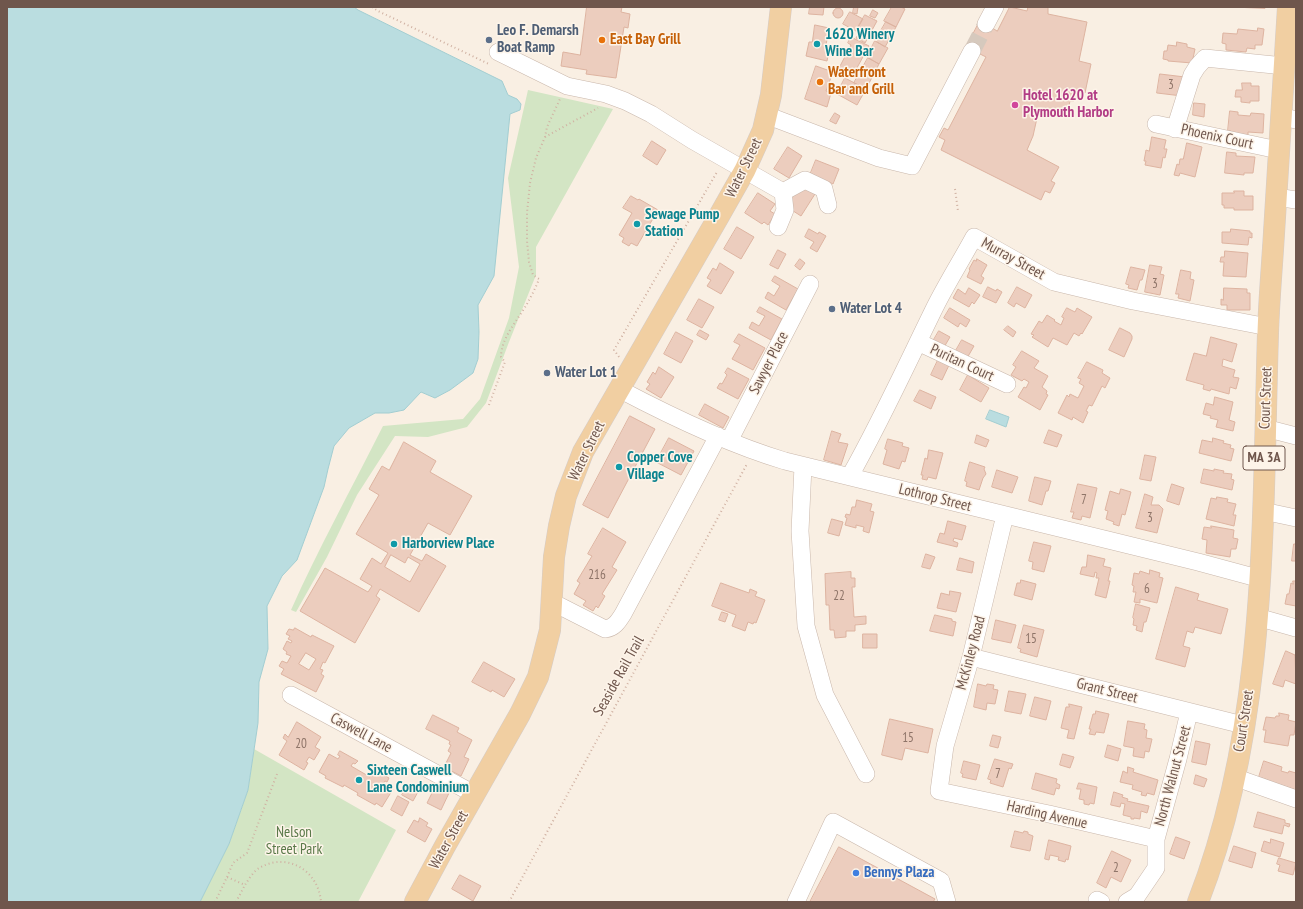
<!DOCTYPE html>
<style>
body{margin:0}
#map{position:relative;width:1303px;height:909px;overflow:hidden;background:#f9efe3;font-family:"PT Sans Narrow",sans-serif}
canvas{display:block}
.frame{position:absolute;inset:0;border:8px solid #6f564c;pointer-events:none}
</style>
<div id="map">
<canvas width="1303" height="909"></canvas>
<div class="frame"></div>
</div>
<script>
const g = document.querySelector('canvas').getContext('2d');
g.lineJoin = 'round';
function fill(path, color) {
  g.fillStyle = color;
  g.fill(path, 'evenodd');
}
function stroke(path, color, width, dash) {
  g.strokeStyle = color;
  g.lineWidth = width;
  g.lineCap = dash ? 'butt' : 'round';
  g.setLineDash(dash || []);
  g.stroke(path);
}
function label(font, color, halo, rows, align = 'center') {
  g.font = font + ' "PT Sans Narrow",sans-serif';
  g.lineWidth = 3;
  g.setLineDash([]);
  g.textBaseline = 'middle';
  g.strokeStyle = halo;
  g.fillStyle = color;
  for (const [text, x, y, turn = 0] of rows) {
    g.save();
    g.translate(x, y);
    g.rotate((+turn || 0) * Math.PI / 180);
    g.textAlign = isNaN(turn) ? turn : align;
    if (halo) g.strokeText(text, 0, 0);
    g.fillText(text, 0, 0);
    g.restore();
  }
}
fill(new Path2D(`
 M528,90L613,109L536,247V275L509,342L486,403L467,427L428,437L395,436L357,495L327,557L296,612L291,610C319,547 352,488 383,426L463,419L480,399L509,318L519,267L508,178Z
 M254,749L396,830L358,902H200L229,844L248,790Z`), '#d3e5c4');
const water = new Path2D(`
 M7,7H354L358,10L502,81L508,95L517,99L521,104L520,110L510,114L494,276L478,305L479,332L478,359L473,373L450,390L435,398L421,392L404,410L389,413H375L349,428L334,446L328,469L324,487L297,560L282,576L267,606L268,649L259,682L258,723L248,790L229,844L200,902H7Z
 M990,410L1009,417L1006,427L986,419Z`);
fill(water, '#badde0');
stroke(water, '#a2cdd1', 1);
const building = new Path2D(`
 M587,7H622L621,12L630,14L628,28L624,27L616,78L586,74L587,70L561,66L563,52L580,55Z
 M810,7H824L823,15L809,14Z
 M854,7H858L857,14L853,13Z
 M892,7H901L905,9L896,27L884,21Z
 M1010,7L1027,11L1028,7H1048V14L1087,22L1079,61L1091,64L1085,93L1076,91L1074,101H1070L1067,114L1039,109L1033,136L1027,150L1059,167L1051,181L1055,183L1050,193L1045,191L1041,200L941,150L945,140L939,137L944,128L948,130L986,57L966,47L980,20L997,31Z
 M1233,7H1265V8Z
 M833 13a5 5 0 1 1 10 0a5 5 0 1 1-10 0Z
 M873,10L878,13L875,18L870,16Z
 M850,12L863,19L856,31L843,24Z
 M865,15L877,21L865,43L856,38L859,33L856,31Z
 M886,22L896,27L889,40L879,34Z
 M815,25L829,28L826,45L830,46L827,61L806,56L809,42H812Z
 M1258,28L1264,29L1262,45H1255V49L1247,48L1246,52L1226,50V44L1222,43L1223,33L1237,34L1238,29L1257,31Z
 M881,35L889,40L885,47L877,42Z
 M851,37L869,46L853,75L839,68L851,45L848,43Z
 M875,41L888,48L879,64L867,57Z
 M1177,42L1187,44V47L1195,49L1192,63L1168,61V60L1163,59L1164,51H1167L1168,45L1176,46Z
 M868,58L879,64L866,89L854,83Z
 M816,66L833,72L826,91L831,93L827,107L805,99Z
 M1160,74L1185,77L1182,96L1157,93Z
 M845,78L866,89L857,105L837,94Z
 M1242,83H1251V86H1259V101H1250V103L1241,102V97H1235L1236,90H1242Z
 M1194,103L1205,104L1204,117L1193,115Z
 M1230,111L1238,112V115L1250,116L1251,113L1264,114L1263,133L1248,132V135L1231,133V131H1228Z
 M835,113L840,116L836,124L830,121Z
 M1152,137L1166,140L1164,149H1167L1165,158L1163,157L1161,168L1145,165L1146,161H1144L1146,150L1149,151Z
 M652,141L666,150L657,165L643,156Z
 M1187,143L1202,147L1195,177L1180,173L1179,176L1174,175L1177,164L1179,165L1180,159H1183Z
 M788,147L802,156L789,178L774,169Z
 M1227,152L1236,153V156L1255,157L1253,173H1244V175L1225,173Z
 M816,160L839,169L833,184L829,182V185L810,175Z
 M800,185L815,194L801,216L787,207Z
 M1234,191H1244V196H1253V210H1234V208H1224V205H1222V193H1234Z
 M758,193L775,204L770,211L775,214L768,225L764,222L762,224L745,213Z
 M631,196L638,200L639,199L658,210L637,246L631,243L629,246L622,242L624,238L619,235L632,213L623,208Z
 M737,227L754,237L741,259L724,249Z
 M809,229L818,234L819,232L826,236L817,252L810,248L814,242L805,237Z
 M1231,229L1250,231V233H1252V238L1249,237L1248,245L1222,243V232H1230Z
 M778,250L786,254L778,269L770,265Z
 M1225,251L1248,253L1246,277L1223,276L1224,262H1220L1221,257H1224Z
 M800,259L805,263L800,270L795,266Z
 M977,259L987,265L981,276L984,278L981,284L967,277L970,270L969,269L974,260L976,261Z
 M720,263L734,272L721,294L707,286L711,280L707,278L713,268L716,270Z
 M1150,265L1162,267L1160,274L1164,275L1160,295L1145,292Z
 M1131,267L1145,270L1142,280H1140L1137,290L1128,288L1129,285L1126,284Z
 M1181,270L1191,272L1190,279L1194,280L1190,301L1178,298L1179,294H1176Z
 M775,276L798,289L786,310L765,298L768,292L774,296L780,286L772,281Z
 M988,287L996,291L997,289L1002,292L996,303L983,297Z
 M1017,287L1032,295L1025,308L1016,303L1014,307L1008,303Z
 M969,288L980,295L974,304L972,302L969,307L953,298L958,289L965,294Z
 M1224,288L1247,289V293H1250V310H1227V305H1221V299L1223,300Z
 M699,299L714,307L702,328L687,320Z
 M760,307L782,319L771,340L749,328L752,322L759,326L765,316L757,312Z
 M950,308L970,320L966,327L960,323L958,327L944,318Z
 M1067,308L1075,312L1077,308L1092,317L1082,334L1081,333L1079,336L1074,333L1067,345L1053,338L1048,347L1032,337L1034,335L1031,334L1039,321L1042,323L1047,315L1055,320L1054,321L1061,325L1064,318L1062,317Z
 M1008,326L1016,332L1013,337L1004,330Z
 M1120,328L1130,333L1132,336V339L1124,357L1109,350Z
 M700,330L709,335L706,340L697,335Z
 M939,331L950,337L943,349L932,343Z
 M676,332L693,341L681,363L664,354Z
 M739,334L765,348L753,370L732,359L740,345L734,342Z
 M1211,337L1237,344L1232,362L1223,359L1222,366L1235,370L1233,377L1239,378L1236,389L1230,387L1229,394L1211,389L1210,391L1203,389L1204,385L1186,380L1194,353L1206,356Z
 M962,340L974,346L966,360L954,354Z
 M1022,351L1039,361L1034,368L1048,376L1042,387L1047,391L1046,394L1048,395L1040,410L1018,397L1024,387L1026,388L1029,382L1024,379L1022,381L1011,375L1016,367L1013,365Z
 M939,358L950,363L942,380L931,375Z
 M1087,362L1103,370L1102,373L1110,378L1105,388L1102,386L1092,406L1089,405L1086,411L1088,412L1083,423L1073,417L1072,420L1058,413L1067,395L1069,397L1070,394L1078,398L1084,386L1079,383L1081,379L1078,378Z
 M659,367L674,377L661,398L646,389L650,384L647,382L653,372L655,374Z
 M728,368L749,379L738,399L717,388L720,383L722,384L727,375L725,373Z
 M968,375L989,388L981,402L960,390Z
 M920,390L936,397L931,409L914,401Z
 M1215,397L1233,402L1229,420L1235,422L1233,431L1216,427L1218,420L1210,418L1211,416L1203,414L1206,403L1213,405Z
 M705,404L729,417L723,428L699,415Z
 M630,416L655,429L608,518L583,505Z
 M1049,430L1062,435L1057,447L1044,443Z
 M832,431L841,434L838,442L848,444L841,465L824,460Z
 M977,435L989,440L986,447L975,443Z
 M669,438L694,451L681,475L656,462Z
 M1213,438L1224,441L1223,443L1231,445L1230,448L1234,449L1231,461L1199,453L1202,440L1212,442Z
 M888,439L903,443L902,446L909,448L905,462L902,461L899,469L883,464L887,450L885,449Z
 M404,442L436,461L430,472L472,496L450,535L428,523L410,555L422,561L426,554L446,566L419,612L380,589L376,596L380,599L355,643L300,611L325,568L368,592L372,586L360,579L372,558L381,564L388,553L356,534L379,495L369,489L382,466L389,470ZM391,555L405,563L408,557L420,564L410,582L385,567Z
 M929,450L943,453L936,479L928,477L927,480L922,479L923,475H921L925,458L927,459Z
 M1145,455L1156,457L1151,481L1140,479Z
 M970,462L985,467L984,469L986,474L983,478L979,490L966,486L967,482L965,481Z
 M1204,469L1214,471V469L1224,471L1223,473L1232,474L1231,479L1234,480L1232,490L1201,483Z
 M997,470L1018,477L1012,493L992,487Z
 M1035,477L1051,481L1048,491H1046L1042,505L1029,501Z
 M1078,484L1097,488L1090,518L1082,516L1081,520L1072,518L1074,512H1071Z
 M1172,484L1184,488L1179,505L1167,501Z
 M1121,489L1131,492L1125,515L1122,514L1119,526L1113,524L1114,522L1106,519L1108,511L1105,510L1110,491L1119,494Z
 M1145,494L1153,497L1151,505H1159L1163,509L1157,533L1136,528Z
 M1217,497L1228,499L1227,502L1236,504L1233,515H1236L1234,526L1206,519L1211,498L1216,499Z
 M857,500L872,504L870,511L874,512L869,533L863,531L864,527L856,525V528L845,525L847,518L845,517L846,514L850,515L852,507H855Z
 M832,519L843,522L839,536L828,533Z
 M948,521L966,526L962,540L954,538L953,541L958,543L957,547L937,542L940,533L944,534Z
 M1211,526L1234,530L1233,538L1238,539L1236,549H1231L1230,557L1206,553L1207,540L1202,539L1204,527L1211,528Z
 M603,528L626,542L612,567L617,570L602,594L605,596L598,608L596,606L593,611L583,605L586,601L574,594L580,583L577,581L592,556L588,554Z
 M1034,542L1051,546L1044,572L1032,569L1033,562L1029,561Z
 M1294,544H1296V561H1292Z
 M926,554L935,557L930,569L922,567Z
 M1088,555L1105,559L1103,566L1111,568L1108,581H1110L1106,598L1095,595L1099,578H1096L1097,573L1095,572L1094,577L1080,574L1082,567H1086Z
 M960,558L974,562L972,573L957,570Z
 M1150,570L1160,573L1159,577L1163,578L1157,603L1140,599V603L1134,602L1136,592H1133L1134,586L1132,585L1134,573L1139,574L1140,571L1149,574Z
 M851,572V578H855V587H852L854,617L866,616V624L855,625V631H846V637L835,638L834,630H830L829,605H826L825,574Z
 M1021,580L1036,584L1032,600L1014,595L1017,583H1020Z
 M1293,581H1296V606L1285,604L1287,594H1289L1291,583L1293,584Z
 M721,583L749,593L750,589L757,592L755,596L765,600L756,623L754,622L753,624L748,622L745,631L732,626L736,615L712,606Z
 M1176,587L1199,594L1197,600L1228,609L1221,634L1195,627L1193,633L1187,631L1183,646L1190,648L1185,667L1156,659Z
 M950,591L961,593L956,612L937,608L941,593L949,595Z
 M1136,604L1150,608L1146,622H1144L1142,632L1136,630L1137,626L1133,625L1134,619L1133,618Z
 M722,612L728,614L725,622L719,620Z
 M935,615L952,619V621L956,622L953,636L930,631Z
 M996,620L1016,625L1011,643L992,639Z
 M1024,625L1044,630L1037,657L1020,652L1021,649L1018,648Z
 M295,628L311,637L312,635L334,646L325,663L323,662L320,669L323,670L321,674L324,676L316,692L281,674L284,669L279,666L282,661L287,663L291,656L286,654L287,652L283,649L287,641L291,643L292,641L288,639L290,636L286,634L289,629L293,630ZM306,653L316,659L309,670L299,664Z
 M863,634H877V648H863Z
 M1286,651L1295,655L1296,684L1285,680L1283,687L1273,684Z
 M484,662L515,679L504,697L492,690L491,692L472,682Z
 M978,684L986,686L987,684L994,685L993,689L998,690L995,704L987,703L986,710L974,707Z
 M1009,691L1026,694L1021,714L1005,711Z
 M1035,697L1051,701L1046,720L1030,716Z
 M1069,704L1082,707L1074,739L1067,738L1069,730L1061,728L1066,707H1069Z
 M1096,711L1109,714L1104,733L1096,732L1095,735L1089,734L1091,729H1089L1093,714H1095Z
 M1279,713L1289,715L1288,720L1296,722L1294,735H1290L1288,746L1264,742L1266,730H1263L1266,717L1275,718L1276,716H1279Z
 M433,715L459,728L457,732L472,740L464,757L469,759L461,776L444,767L451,753L448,751L451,745L449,744L450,741L426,729Z
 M890,719L933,729L928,753L905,748L902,760L882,755Z
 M1128,721L1145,724L1144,729L1147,730L1146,738L1152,739L1149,752L1145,751L1144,758L1133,756L1134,748L1124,746Z
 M297,722L321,737L315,747L320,750L314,760L309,757L306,762L308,763L304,770L279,755L287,741L283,738L285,734L288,737Z
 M993,735L1001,737L998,748L990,746Z
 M1196,741L1210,744L1206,765L1192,762Z
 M1108,745L1121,749L1118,761L1105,757Z
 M340,751L358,761L355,764L353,763L351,766L370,777L372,774L369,772L372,768L389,778L387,782L385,781L383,784L393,789L382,807L376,803L375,805L357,795L358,793L344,785L343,787L325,778L326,776L319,772L329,754L338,759L340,756L338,755Z
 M1063,754L1074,757L1070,768L1060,765Z
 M995,759L1013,764L1011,769L1009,768L1003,787L990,783L991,780L988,779Z
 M964,761L980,765L976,780L962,777L963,774L961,773Z
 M1264,761L1282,767L1281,771L1288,773L1289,771L1296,773V790L1278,784H1267L1268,780L1259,777Z
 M1128,767L1134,769L1133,772L1158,780L1154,795L1147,793L1146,796L1141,795L1142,792L1132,789L1133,785L1120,782L1123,771L1127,773Z
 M1036,773L1057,779L1056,783L1060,785L1059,789L1056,788L1054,795L1032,789Z
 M1196,775L1207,779L1204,787L1194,784Z
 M1079,783L1097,787L1094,804L1090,803L1089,805L1084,804V800L1079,799L1081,789H1077Z
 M408,784L419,790L413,801L402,795Z
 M432,784L449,793L441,810L427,803L433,791L430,789Z
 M1114,792L1123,795L1122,797L1128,799L1127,801L1149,806L1147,813L1141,811L1140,819L1134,818V819H1131V817L1123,815L1125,804L1121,803L1120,807L1111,805Z
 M398,796L409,802L402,816L391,810Z
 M1258,812L1285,820V823L1290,824L1289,827L1284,825L1282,834L1254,827Z
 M420,818L428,823L426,826L432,829L425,842L407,832L414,820L418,822Z
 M1015,831L1023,833L1024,831L1028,832V834L1033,836L1030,851L1011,847Z
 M1176,837L1190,842L1184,859L1170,854Z
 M1271,839L1284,843L1280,857L1261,851L1264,841L1270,843Z
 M1049,840L1071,846L1068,860L1066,859L1065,862L1058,860L1059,857L1050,855L1049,860L1045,859Z
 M1234,846L1256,853L1252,868L1229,861Z
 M839,847L935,899L933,902H810Z
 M1112,851L1131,860L1121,882L1111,877L1106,888L1097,883Z
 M1279,858L1296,863L1293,875L1278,871L1280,865L1277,864Z
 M460,875L481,886L473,901L452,889Z`);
fill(building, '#eccdbe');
stroke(building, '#ddb3a0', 1);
stroke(new Path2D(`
 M972,51L986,24`), '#d6c9bd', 17, [17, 8]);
const minor = new Path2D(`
 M986,24L995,7
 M498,52L567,86L606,94L625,101L651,114L692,140L783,192L805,180L824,189L828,205
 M766,115L879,158L912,166L972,51
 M1281,116L1296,120
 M1156,124L1278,150
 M1175,129L1192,75L1197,67L1205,58L1284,66
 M1276,197L1296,200
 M778,227L785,210L783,192
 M918,342L1007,384
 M619,389C672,417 728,444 785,461L1198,562L1261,579
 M1265,428L1296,436
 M729,441L810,284
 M803,466L800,531L806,626L825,695L866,774
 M850,476C881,421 907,364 935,307C947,283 961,261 974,237L1054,282L1133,301L1268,327
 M1263,511L1296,518
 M1005,515L971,657L945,746L939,791L1049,814L1156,839
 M552,602L605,629C614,628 618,622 623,614L718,436
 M1257,617L1296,628
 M971,657L1243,725
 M291,695L474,794
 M1234,777L1296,799
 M1097,900L1101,902
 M796,902L833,822L941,881L947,902
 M1127,902L1137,896L1156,868V839L1178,759L1189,712`);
const major = new Path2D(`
 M415,902L445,846L520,714L538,677L550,630L554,557L559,526L566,496L583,452L719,216L745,170L763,130L771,95L781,7
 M1198,902C1268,722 1262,523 1268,333C1269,300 1272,267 1274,233C1278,158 1283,83 1288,7`);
stroke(minor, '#c9b7ab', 18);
stroke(major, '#d4ccc9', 22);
stroke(new Path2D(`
 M372,7L378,11L489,64
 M545,137L598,108
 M955,189L958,211
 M619,357L614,350L717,172
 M489,405L505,362L501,357C501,337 519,319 528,302C532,295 536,287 539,279L533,275L529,262L527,241V213L530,183L536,158L545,137L547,127L560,99
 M227,877L233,863L247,853L277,774
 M215,902L227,877L245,885C249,879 254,870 261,867C289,852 319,872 321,902
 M236,902L245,885
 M509,902L747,464`), '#d0b1a2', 2, [1, 3]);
stroke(minor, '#fff', 17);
stroke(major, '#f1cfa2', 21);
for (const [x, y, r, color] of [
 [489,40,4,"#5c6f8a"],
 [602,40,4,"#e8710a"],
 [817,44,4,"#0f9aa8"],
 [820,82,4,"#e8710a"],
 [1015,105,4,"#d1479c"],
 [637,224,4,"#0f9aa8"],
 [832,309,4,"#5c6f8a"],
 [547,373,4,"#5c6f8a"],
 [619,467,4,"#0f9aa8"],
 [394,544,4,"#0f9aa8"],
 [359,780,4,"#0f9aa8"],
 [856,873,4,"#3f7fe0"]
]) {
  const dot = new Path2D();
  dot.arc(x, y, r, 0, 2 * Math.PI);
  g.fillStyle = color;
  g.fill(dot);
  stroke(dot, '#fdf4e9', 1.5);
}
label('13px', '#8e7468', null, [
 ["3",1171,85],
 ["3",1155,284],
 ["7",1084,500],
 ["3",1150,518],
 ["216",597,575],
 ["6",1147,589],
 ["22",839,596],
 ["15",1031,639],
 ["15",908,738],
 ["20",301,744],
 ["7",998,774],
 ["2",1116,868]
]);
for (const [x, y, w] of [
 [1264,458,42]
]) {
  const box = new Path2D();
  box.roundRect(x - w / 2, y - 12, w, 24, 3);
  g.fillStyle = '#fdf4e9';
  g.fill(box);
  stroke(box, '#6f564c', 1);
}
label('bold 14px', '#6f564c', null, [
 ["MA 3A",1264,458]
]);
label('bold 15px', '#4e5e75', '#fdf4e9', [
 ["Leo F. Demarsh",497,31],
 ["Boat Ramp",497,48],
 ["Water Lot 4",840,309],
 ["Water Lot 1",555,373]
], 'left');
label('bold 15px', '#0d838f', '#fdf4e9', [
 ["1620 Winery",825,35],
 ["Wine Bar",825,52],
 ["Sewage Pump",645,215],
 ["Station",645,232],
 ["Copper Cove",627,458],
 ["Village",627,475],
 ["Harborview Place",402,544],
 ["Sixteen Caswell",367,771],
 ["Lane Condominium",367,788]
], 'left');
label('bold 15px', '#c56008', '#fdf4e9', [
 ["East Bay Grill",610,40],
 ["Waterfront",828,73],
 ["Bar and Grill",828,90]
], 'left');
label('bold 15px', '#b23c85', '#fdf4e9', [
 ["Hotel 1620 at",1023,96],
 ["Plymouth Harbor",1023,113]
], 'left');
label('15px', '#6f564c', '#fdf4e9', [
 ["Phoenix Court",1217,137,12],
 ["Water Street",744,168,-64],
 ["Murray Street",1013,259,29],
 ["Sawyer Place",769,363,-63],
 ["Puritan Court",962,363,25],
 ["Court Street",1266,398,-88],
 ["Water Street",587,451,-64],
 ["Lothrop Street",935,498,14],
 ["McKinley Road",971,653,-75],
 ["Seaside Rail Trail",619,676,-61],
 ["Grant Street",1107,691,14],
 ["Court Street",1244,721,-81],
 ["Caswell Lane",361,733,28],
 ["North Walnut Street",1173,776,-75],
 ["Harding Avenue",1047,815,13],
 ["Water Street",449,840,-61]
]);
label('15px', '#5a7949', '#fdf4e9', [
 ["Nelson",294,833],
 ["Street Park",294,850]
]);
label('bold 15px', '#366cbe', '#fdf4e9', [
 ["Bennys Plaza",864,873]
], 'left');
</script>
